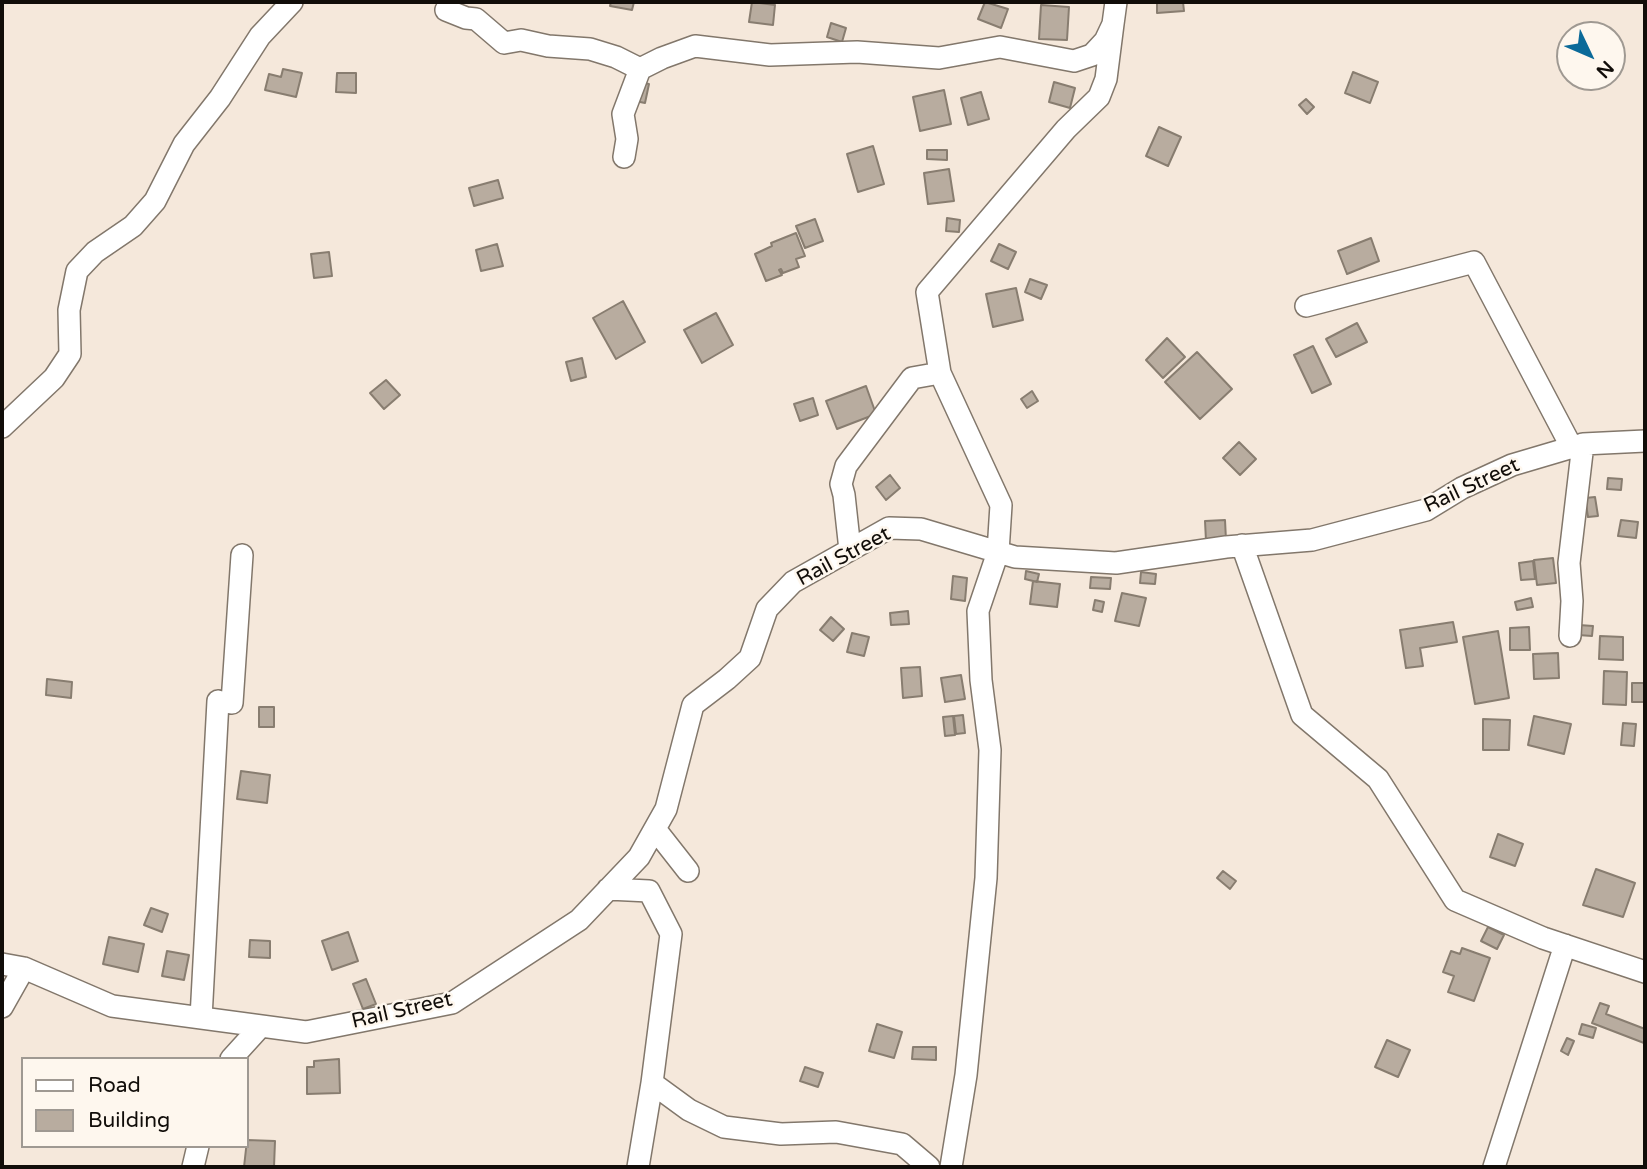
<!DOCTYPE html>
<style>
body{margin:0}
#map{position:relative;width:1647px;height:1169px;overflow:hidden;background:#f5e8db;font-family:"Varela Round",sans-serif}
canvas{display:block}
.frame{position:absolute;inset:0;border:4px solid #110d09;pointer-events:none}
.legend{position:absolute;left:21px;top:1057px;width:228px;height:91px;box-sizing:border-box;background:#fef7ee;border:2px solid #9f9992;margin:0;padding:9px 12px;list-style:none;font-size:21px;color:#110d09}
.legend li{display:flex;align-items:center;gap:14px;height:35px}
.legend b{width:35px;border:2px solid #9f9992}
.north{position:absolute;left:1556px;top:21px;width:70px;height:70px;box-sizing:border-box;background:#fef7ee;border:2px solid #9f9992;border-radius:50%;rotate:134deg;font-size:19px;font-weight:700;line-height:28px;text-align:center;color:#110d09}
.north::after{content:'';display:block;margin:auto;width:24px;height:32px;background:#0b6a99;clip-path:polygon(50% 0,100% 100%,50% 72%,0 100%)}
</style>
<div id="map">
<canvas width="1647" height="1169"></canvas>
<div class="frame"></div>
<ul class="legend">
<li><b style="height:9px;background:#fff"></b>Road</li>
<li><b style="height:19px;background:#b8ac9f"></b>Building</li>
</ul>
<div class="north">N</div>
</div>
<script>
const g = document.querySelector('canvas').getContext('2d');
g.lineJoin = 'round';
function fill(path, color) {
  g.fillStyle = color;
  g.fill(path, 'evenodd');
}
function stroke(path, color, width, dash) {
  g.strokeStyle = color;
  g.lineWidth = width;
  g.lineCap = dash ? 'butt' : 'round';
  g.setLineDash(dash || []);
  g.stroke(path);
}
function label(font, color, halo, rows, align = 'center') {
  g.font = font + ' "Varela Round",sans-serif';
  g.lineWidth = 5;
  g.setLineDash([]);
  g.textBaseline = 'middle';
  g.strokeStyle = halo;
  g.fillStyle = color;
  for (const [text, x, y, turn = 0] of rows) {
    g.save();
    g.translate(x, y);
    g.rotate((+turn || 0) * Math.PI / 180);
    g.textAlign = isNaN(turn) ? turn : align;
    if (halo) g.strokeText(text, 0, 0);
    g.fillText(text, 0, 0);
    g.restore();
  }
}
const building = new Path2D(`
 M611,2H634L632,10L610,6Z
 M752,2L775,5L773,25L749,22Z
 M985,2L1008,9L1001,28L978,19Z
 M1157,2H1183L1184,11L1157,13Z
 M1041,5L1069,7L1067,40L1039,39Z
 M831,23L846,28L842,42L827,37Z
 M283,69L302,73L296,97L265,90L269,74L281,77Z
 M1353,72L1378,82L1370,103L1345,93Z
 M337,73H356V93L336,92Z
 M639,82L649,84L645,103L635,101Z
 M1054,82L1075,88L1070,108L1049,102Z
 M944,90L951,124L920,131L913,97Z
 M981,92L989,119L968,125L961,98Z
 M1306,99L1314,107L1307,114L1299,105Z
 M1159,127L1181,137L1168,166L1146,156Z
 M873,146L884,184L858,192L847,154Z
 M927,150H947V160L927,159Z
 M949,169L954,201L928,204L924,173Z
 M498,180L503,198L474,206L469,188Z
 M947,218L960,220L959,232L946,231Z
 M815,219L823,241L805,248L796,226Z
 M796,233L805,256L796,259L799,267L783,273L781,269L779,270L782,275L766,281L755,254L772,246L771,243Z
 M1371,238L1379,261L1347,274L1338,251Z
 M497,244L503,266L481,271L476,250Z
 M999,244L1016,252L1008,269L991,261Z
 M329,252L332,276L314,278L311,254Z
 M1030,279L1047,285L1041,299L1025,292Z
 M1016,288L1023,320L993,327L986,294Z
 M623,301L645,342L616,359L593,318Z
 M716,313L733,345L702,363L684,330Z
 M1357,323L1367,342L1336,357L1326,339Z
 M1167,338L1185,357L1163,378L1146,360Z
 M1313,346L1331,384L1312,393L1294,355Z
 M1197,352L1232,389L1200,419L1165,382Z
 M582,358L586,377L571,381L566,362Z
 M386,380L400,395L384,409L370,393Z
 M866,386L876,414L837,429L826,401Z
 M1032,391L1038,401L1027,408L1021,399Z
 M813,398L818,415L800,421L794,404Z
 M1239,442L1256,459L1240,475L1223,458Z
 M890,475L900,488L886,500L876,487Z
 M1608,478L1622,479L1621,490L1607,489Z
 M1595,497L1598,516L1588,517L1585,498Z
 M1225,520L1226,540L1206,541L1205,521Z
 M1621,520L1638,522L1636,538L1618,536Z
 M1553,558L1556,583L1537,585L1534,560Z
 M1533,561L1535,579L1521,580L1519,563Z
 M1026,571L1039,574L1037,582L1025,579Z
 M1141,572L1156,574L1155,584L1140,583Z
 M953,576L967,578L965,601L951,599Z
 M1091,577L1111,578L1110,589L1090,588Z
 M1033,581L1060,584L1057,607L1030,604Z
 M1122,593L1146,598L1139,626L1115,621Z
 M1531,598L1533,607L1517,610L1515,602Z
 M1095,600L1104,602L1102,612L1093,610Z
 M908,611L909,624L891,625L890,613Z
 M831,617L844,629L833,641L820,630Z
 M1453,622L1457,642L1420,648L1423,666L1406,668L1400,630Z
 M1579,625L1593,626L1592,636L1578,635Z
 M1529,627L1530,650H1510V628Z
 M1498,631L1509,698L1475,704L1463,637Z
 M852,633L869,637L864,656L847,652Z
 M1600,636L1623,637V660L1599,659Z
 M1558,653L1559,678L1534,679L1533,654Z
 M920,667L922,696L903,698L901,668Z
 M1604,671L1627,672L1626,705L1603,704Z
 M961,675L965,699L945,702L941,678Z
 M47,679L72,682L71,698L46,695Z
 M1632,683H1645V702H1632Z
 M259,707H274V727H259Z
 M963,715L965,733L956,734L954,716Z
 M953,716L955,735L945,736L943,717Z
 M1534,716L1571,724L1564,754L1528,745Z
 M1483,719L1510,720L1509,750H1483Z
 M1623,723L1636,724L1634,746L1621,745Z
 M241,771L270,775L267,803L237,799Z
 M1498,834L1523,844L1515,866L1490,857Z
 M1596,869L1635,883L1623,917L1583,905Z
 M1223,871L1236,881L1230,889L1217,878Z
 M151,908L168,914L162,932L144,925Z
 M1488,927L1504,935L1497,949L1481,941Z
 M348,932L358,961L332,970L322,941Z
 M109,937L144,944L138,972L103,964Z
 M250,940L270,941V958L249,957Z
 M1462,948L1490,958L1474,1001L1448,992L1454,976L1443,972L1451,951L1460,954Z
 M167,951L189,955L184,980L162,976Z
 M366,979L376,1004L363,1009L353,984Z
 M1600,1003L1609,1006L1606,1014L1645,1029L1644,1043L1592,1023Z
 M877,1024L902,1032L894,1058L869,1051Z
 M1582,1024L1596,1028L1593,1038L1579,1034Z
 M1567,1038L1574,1041L1568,1055L1561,1051Z
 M1387,1040L1410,1050L1398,1077L1375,1067Z
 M913,1047H936V1060L912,1059Z
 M339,1059L340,1093L307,1094V1067H314V1061Z
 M805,1067L823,1073L818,1087L800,1081Z
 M247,1140L275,1141L274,1167H244Z`);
fill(building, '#b8ac9f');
stroke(building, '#887d70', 2);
const minor = new Path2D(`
 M446,10L466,18L476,19L504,43L521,40L548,46L590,49L616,57L640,69
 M624,157L627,139L623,114L640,69L662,58L695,46L770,55L857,52L939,58L1000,47L1074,61L1092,55L1105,41L1113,24L1116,2
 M1306,306L1474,262L1572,448
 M2,427L54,378L70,354L69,310L77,271L95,252L133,226L155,201L184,144L220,98L260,36L292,2
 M1242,545L1302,715L1378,779L1455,900L1543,938L1645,972
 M850,550L844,495L841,484L846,466L912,378L940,373
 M1570,636L1572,601L1569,563L1583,444
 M232,703L242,555
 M655,829L688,871
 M608,889L649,891L671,934L652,1083L689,1110L724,1127L781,1134L836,1132L902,1144L929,1167
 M2,964L24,968L112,1006L306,1032L452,1003L579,920L639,857L666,809L693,705L727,679L750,658L767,609L793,582L889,528L921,529L1015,557L1116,563L1226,547L1312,540L1426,510L1462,488L1512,465L1583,444L1645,441
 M2,1007L24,968
 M201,1018L218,701
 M231,1059L261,1026
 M193,1167L198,1146
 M638,1167L652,1083
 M951,1167L966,1075L986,878L990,750L981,680L978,611L998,552L1001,505L940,373L927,292L1066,129L1099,97L1106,79L1113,24
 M1494,1167L1565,945`);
stroke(minor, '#82776b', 24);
stroke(minor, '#fff', 21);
label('21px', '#110d09', '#fef7ee', [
 ["Rail Street",1472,486,-25],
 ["Rail Street",844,557,-28],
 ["Rail Street",402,1011,-13]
]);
</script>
